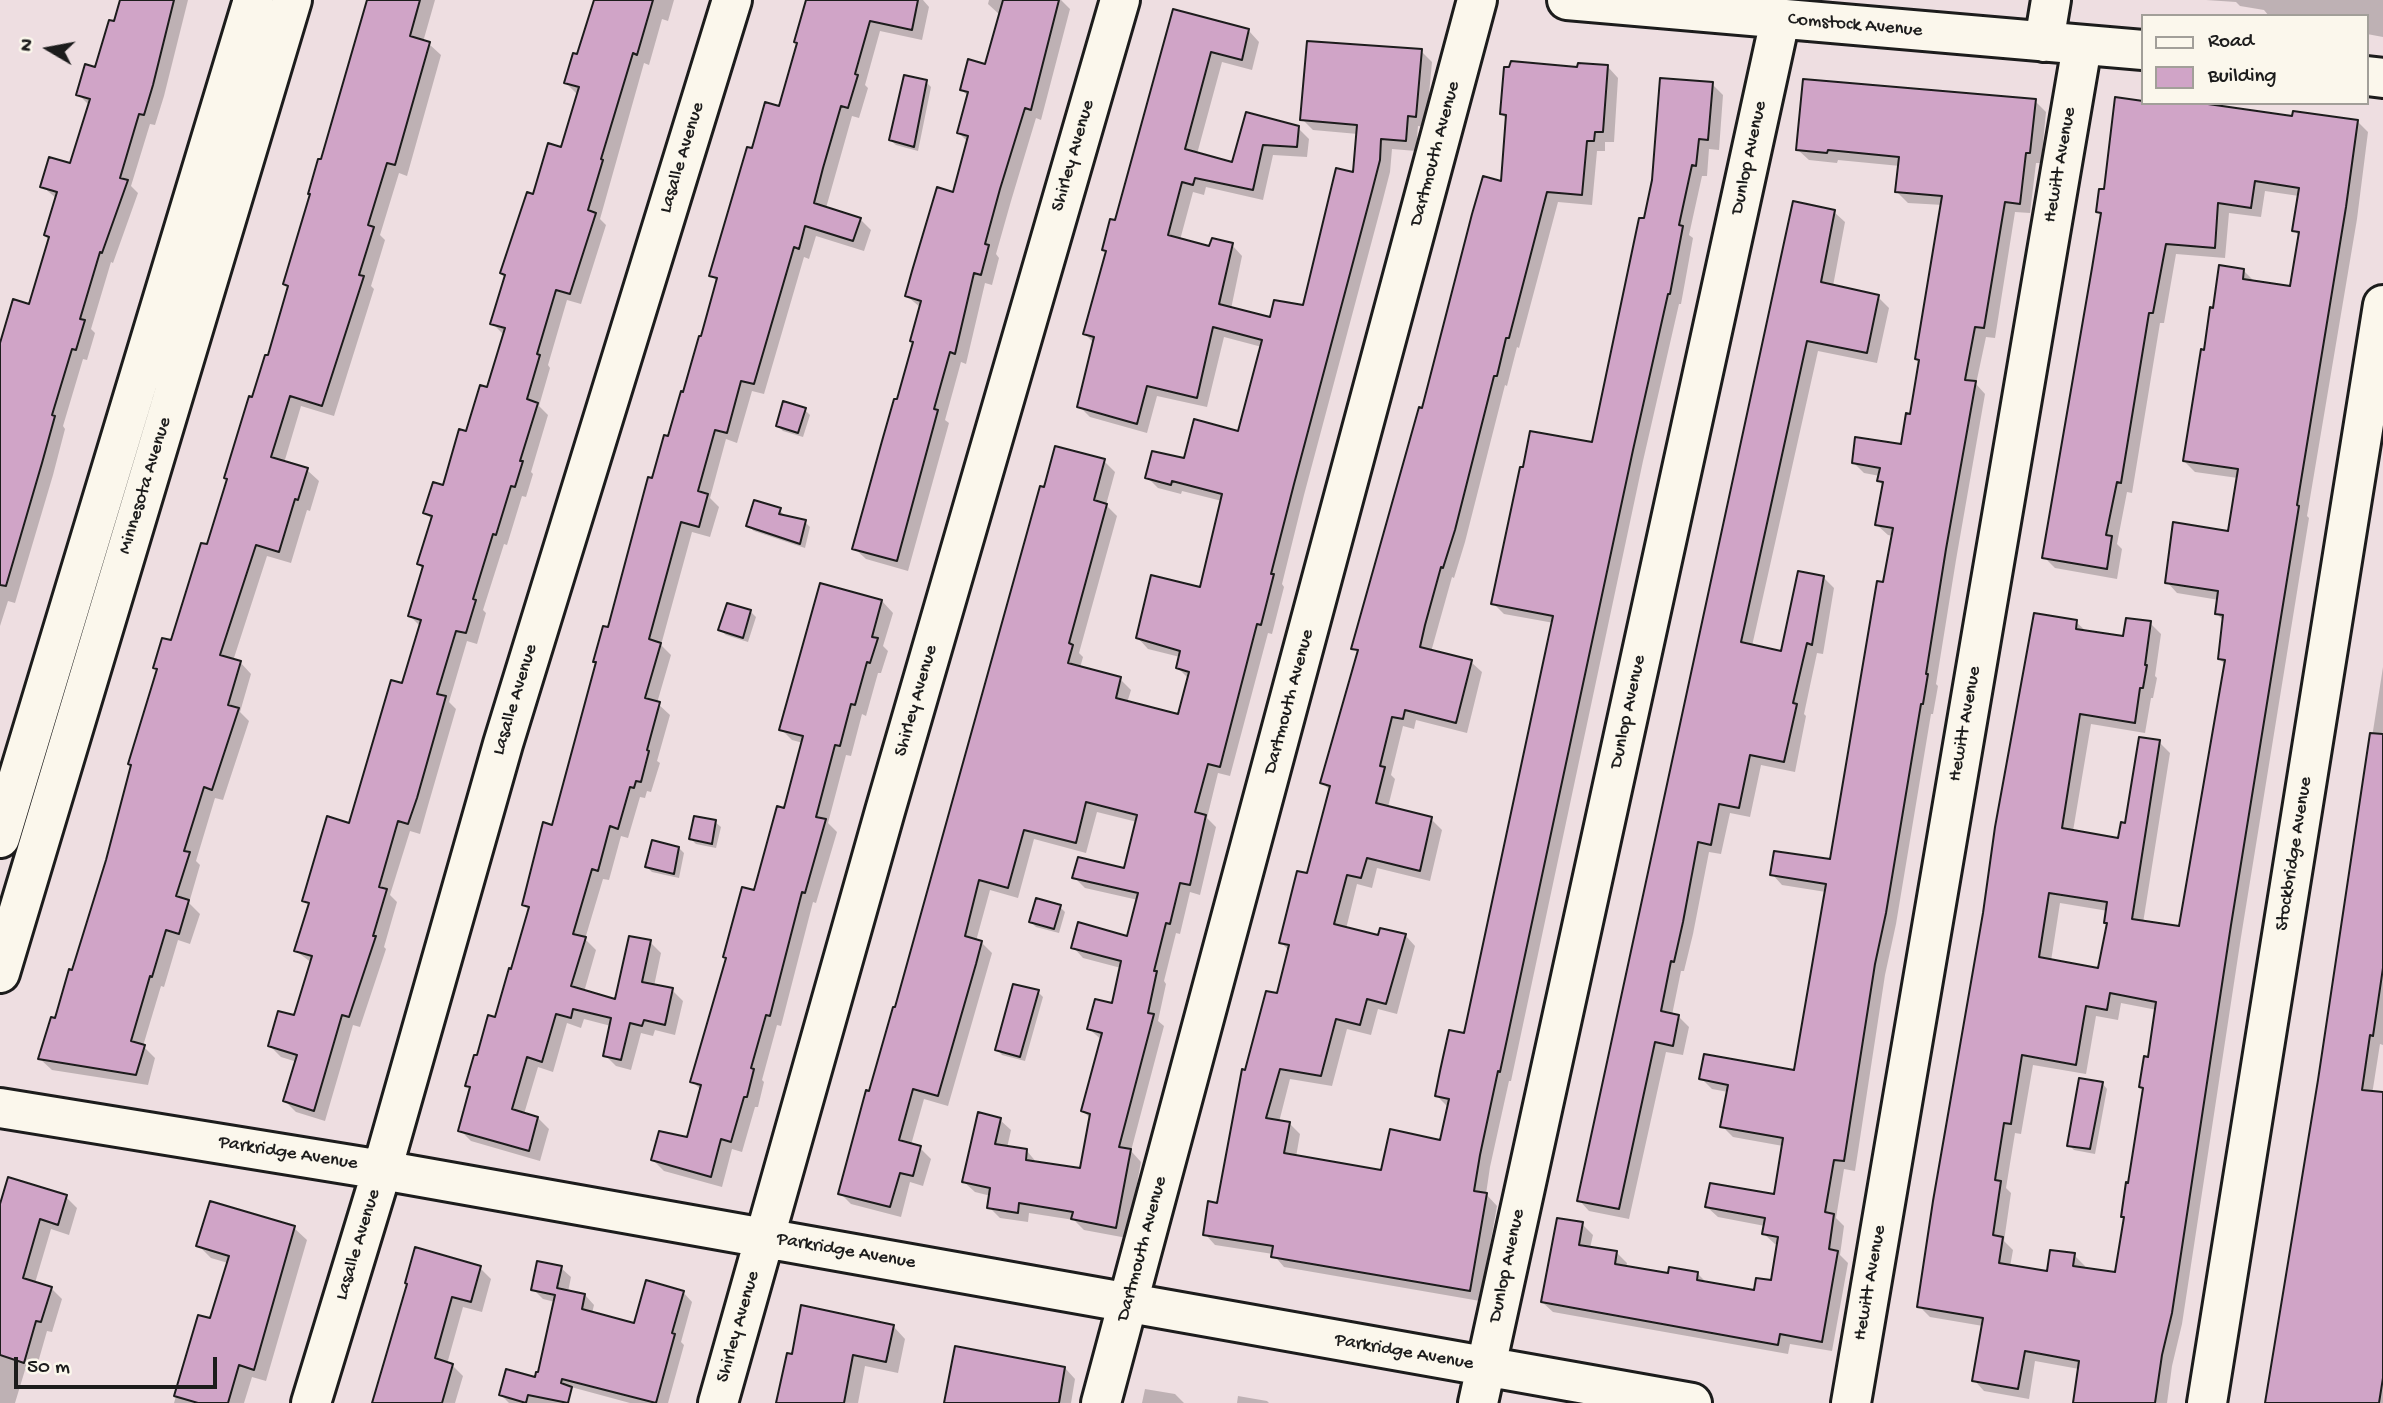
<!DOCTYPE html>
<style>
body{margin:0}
#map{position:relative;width:2383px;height:1403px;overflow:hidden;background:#eedee1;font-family:"Gochi Hand",sans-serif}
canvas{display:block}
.legend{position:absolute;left:2141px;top:14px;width:228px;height:91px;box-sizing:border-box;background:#fbf7ec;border:2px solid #a29f99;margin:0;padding:9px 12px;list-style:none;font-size:21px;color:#1c1c1c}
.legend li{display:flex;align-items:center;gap:14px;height:35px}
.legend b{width:35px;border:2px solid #a29f99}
.north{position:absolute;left:14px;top:14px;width:70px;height:70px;-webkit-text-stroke:5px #fbf7ec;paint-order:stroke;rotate:280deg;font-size:19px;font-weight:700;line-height:28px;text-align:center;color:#1c1c1c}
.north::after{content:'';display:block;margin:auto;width:24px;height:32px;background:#1c1c1c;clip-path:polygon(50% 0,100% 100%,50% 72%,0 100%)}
.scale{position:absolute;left:14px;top:1357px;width:203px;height:32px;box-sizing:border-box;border:4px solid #1c1c1c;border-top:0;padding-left:9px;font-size:21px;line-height:24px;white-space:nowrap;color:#1c1c1c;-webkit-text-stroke:5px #fbf7ec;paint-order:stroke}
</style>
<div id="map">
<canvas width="2383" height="1403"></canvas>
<ul class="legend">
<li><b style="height:9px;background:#fbf7ec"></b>Road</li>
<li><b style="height:19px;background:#d0a4c7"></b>Building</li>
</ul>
<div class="north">N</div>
<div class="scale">50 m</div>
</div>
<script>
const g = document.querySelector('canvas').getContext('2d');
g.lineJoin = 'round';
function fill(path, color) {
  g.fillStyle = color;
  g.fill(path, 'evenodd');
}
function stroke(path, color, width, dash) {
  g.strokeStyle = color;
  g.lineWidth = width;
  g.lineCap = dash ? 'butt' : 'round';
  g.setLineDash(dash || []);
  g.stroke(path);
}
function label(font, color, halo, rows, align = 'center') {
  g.font = font + ' "Gochi Hand",sans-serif';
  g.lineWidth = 5;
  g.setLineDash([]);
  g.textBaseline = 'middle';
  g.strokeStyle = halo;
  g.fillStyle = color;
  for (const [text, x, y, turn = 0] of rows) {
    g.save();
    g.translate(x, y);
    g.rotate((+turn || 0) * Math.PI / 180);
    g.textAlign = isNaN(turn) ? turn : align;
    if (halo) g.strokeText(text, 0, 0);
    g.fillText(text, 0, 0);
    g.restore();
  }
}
fill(new Path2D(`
 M122,0H188L164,96L155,125L150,124L131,186L138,193L113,263L111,262L91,329L95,333L87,360L83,359L63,426L65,429L53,475L15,603L8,601L0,626V351L30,306L50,239L46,235L57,199L42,186L71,165L90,106L78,94L96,69L115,24Z
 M366,0H435L423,42L429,44L441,55L407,176L399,173L380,235L385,240L371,286L374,289L334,416L301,406L284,463L307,470L319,481L310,511L307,510L291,563L267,556L233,661L240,662L251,674L240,712L249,721L223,800L215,798L196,861L200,865L189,903L200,914L190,944L178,940L164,987L161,986L143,1046L155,1058L148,1085L52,1070L40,1059L73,972L107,861L133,767L130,764L208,547L253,399L269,358L290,288L285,284L341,99L368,4Z
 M599,0H674L668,21L662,19L649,65L644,63L600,219L606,225L581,304L567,300L548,365L550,368L539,406L548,415L531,472L533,474L526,497L522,496L507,545L504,544L483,610L486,613L477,644L467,641L449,702L456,709L427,809L420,834L410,831L390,895L397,902L384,947L386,949L360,1027L353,1025L325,1121L296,1112L285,1101L297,1062L281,1057L270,1046L295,1018L312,963L296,951L310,906L304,900L351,825L404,685L421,627L410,616L424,569L419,564L433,520L425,513L444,487L489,389L504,335L492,323L506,277L502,273L534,196L562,149L577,94L566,83Z
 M808,0H923L929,7L922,40L880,31L865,85L868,88L859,118L852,116L826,208L860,219L871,230L864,251L816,236L809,259L804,257L764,394L752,391L737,443L726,439L710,498L719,507L710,537L692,532L661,645L671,655L657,703L670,715L657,761L660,763L651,792L647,791L645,798L640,797L628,838L621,836L609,880L603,879L585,939L596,950L584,992L617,1001L650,942L661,953L654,986L672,990L683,1001L675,1035L655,1030L653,1036L641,1033L631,1070L616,1066L605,1055L611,1026L584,1019L581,1028L567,1023L553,1072L538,1067L524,1114L538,1118L549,1129L540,1161L471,1141L460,1130L471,1089L467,1085L496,1019L530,910L524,905L553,827L597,663L595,661L609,629L653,480L702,339L718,282L711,275L753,150L780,108L799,44Z
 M989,0H1061L1070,9L1041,120L1036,118L1011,201L996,254L999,258L992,285L985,283L966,364L961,362L945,420L949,423L908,571L866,559L854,548L914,343L912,341L921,308L907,296L954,194L968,142L958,132L968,96L961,89L987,66L1000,15L988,4Z
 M2206,0H2383V37L2367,34V16H2269L2264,10L2240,6L2236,2Z
 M1174,12L1249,31L1259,42L1252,70L1222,62L1197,154L1233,165L1247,114L1298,128L1309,139L1307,157L1273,155L1263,200L1206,187L1204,195L1193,192L1180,240L1211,248L1232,245L1242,256L1231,309L1271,319L1304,307L1355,174L1358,134L1313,130L1302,119L1421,51L1432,62L1426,127L1418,126L1416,151L1392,149L1390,172L1382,203L1304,495L1282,584L1284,587L1272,634L1268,633L1230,776L1218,773L1207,818L1216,827L1200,895L1190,892L1180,934L1176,933L1164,981L1166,984L1158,1021L1164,1026L1131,1151L1141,1162L1127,1238L1084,1230L1074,1220L1029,1213L1028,1222L1000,1218L989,1207L991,1196L975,1192L964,1182L1000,1120L1011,1130L1007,1148L1027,1151L1037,1163L1082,1171L1091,1119L1083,1111L1102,1040L1089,1029L1113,1006L1121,968L1083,958L1073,947L1129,938L1138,900L1085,888L1074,877L1125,870L1137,822L1097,812L1086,853L1034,839L1018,898L990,890L976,941L981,942L992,953L948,1106L924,1099L911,1145L920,1148L931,1159L923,1186L910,1182L901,1217L851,1204L840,1193L896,1009L1104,461L1115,472L1106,505L1117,516L1079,653L1083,657L1080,668L1120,679L1131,690L1127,703L1179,716L1189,679L1178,668L1180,657L1148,649L1138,638L1201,589L1222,501L1182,491L1181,494L1158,488L1147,477L1239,433L1262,347L1224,337L1207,407L1157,396L1147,433L1090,417L1079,406L1095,344L1085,334L1107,253L1104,250L1116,223Z
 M1608,67L1618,78L1614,142H1605V151H1597L1592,205L1558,202L1519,348L1517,347L1507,386L1505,385L1465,542L1454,578L1452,577L1431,652L1471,662L1482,672L1467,733L1416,720L1414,729L1403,726L1391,775L1395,779L1388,807L1431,819L1442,830L1430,881L1377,868L1372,888L1357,884L1346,929L1380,937L1405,935L1415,946L1397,1014L1378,1009L1371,1035L1347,1029L1332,1086L1290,1079L1279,1122L1289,1123L1300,1134L1296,1157L1382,1172L1441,1142L1448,1107L1437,1096L1465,1035L1554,623L1504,614L1493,603L1593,444L1645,220L1712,84L1723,95L1719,150L1709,149L1707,176H1702L1689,235L1693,238L1681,304H1679L1643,461L1511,1081H1509L1490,1167L1486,1194L1497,1206L1480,1301L1284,1267L1273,1254L1215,1245L1205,1234L1219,1205L1247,1072L1278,996L1289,951L1281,942L1308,875L1331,791L1322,783L1359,653L1353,648L1424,410L1503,183L1507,119L1501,114L1579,69Z
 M926,82L931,87L918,151L896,145L890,140Z
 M2116,99L2294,118L2357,121L2368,132L2357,219L2307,516L2309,518L2241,937L2182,1324L2172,1366L2167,1403H2074L2079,1369L2035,1361L2029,1399L1984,1391L1974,1380L1983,1326L1930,1317L1919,1306L2076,622L2087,632L2125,638L2150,623L2161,634L2155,676L2157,678L2153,698H2151L2145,733L2091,724L2073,831L2119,840L2159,742L2170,753L2143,923L2180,928L2226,665L2219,659L2224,621L2216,613L2219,600L2177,593L2167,582L2229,533L2238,478L2195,472L2184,461L2215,310L2243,270L2254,281L2291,288L2300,237L2294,230L2299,196L2265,191L2261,217L2229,213L2225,258L2176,254L2164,323H2160L2132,493L2127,492L2117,544L2122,549L2117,579L2055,568L2044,557L2102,216L2097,211L2105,191ZM2060,903L2108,911L2106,922L2108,924L2099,970L2051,961ZM2121,1003L2157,1010L2150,1059L2141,1086L2144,1090L2122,1216L2125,1219L2117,1274L2084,1269L2085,1266L2074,1255L2048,1274L2010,1267L2013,1250L2004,1241L2011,1193L2006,1188L2015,1133L2021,1134L2033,1065L2086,1074L2096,1016L2118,1020Z
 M2035,101L2046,112L2041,163H2036L2030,213L2015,212L1995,338L1986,337L1976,384L1985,394L1956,560L1936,684L1938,686L1933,714H1931L1896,924L1885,975L1855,1171L1844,1169L1836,1218L1844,1226L1840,1255L1848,1263L1832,1351L1790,1344L1788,1354L1553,1312L1542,1302L1582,1224L1593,1235L1590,1248L1616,1252L1627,1263L1626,1268L1670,1275L1698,1274L1707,1283L1755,1292L1772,1282L1779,1245L1775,1244L1764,1234L1765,1226L1718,1217L1707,1207L1775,1196L1783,1146L1733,1137L1722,1126L1728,1092L1712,1089L1701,1078L1796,1072L1826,892L1782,885L1772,874L1831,861L1893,536L1888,535L1877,525L1884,486L1879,481L1880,476L1864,473L1854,463L1902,446L1912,416L1920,362L1917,358L1943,205L1908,203L1897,192L1900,166L1838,160L1837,163L1809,160L1798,150Z
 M1834,212L1845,222L1833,286L1878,297L1889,308L1877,363L1818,351L1752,646L1782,653L1824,578L1834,588L1823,654L1817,653L1804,714L1806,716L1795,772L1761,765L1750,817L1730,813L1721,854L1709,852L1693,934L1684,971H1681L1672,1015L1678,1016L1689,1027L1683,1055L1666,1052L1629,1219L1589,1211L1579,1200Z
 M805,410L810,415L803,437L783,431L778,426Z
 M780,510L785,517L805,522L810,527L805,548L754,531L748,526Z
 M882,601L893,613L883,646L888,651L881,673H878L866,716L862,714L851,756L846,755L828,823L837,832L816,903L813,902L781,1026L777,1025L762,1080L764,1082L758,1107H755L742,1152L732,1149L722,1187L664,1171L653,1160L688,1139L701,1090L692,1081L785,810L803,743L792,740L781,729Z
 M728,605L751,612L756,617L748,642L726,635L720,630Z
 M2383,667V1045L2380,1044L2365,1139L2383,1172V1403H2268Z
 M715,822L721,827L716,848L696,844L691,839Z
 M679,848L684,853L679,878L652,872L647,867Z
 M1060,907L1065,912L1059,933L1036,927L1031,922Z
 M1038,992L1043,997L1025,1061L1002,1055L997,1049Z
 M2102,1083L2107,1089L2095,1154L2074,1150L2069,1145Z
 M66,1197L77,1208L69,1235L51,1229L35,1283L51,1288L62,1299L52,1332L47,1331L35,1373L25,1370L15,1403H0V1210Z
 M294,1228L307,1240L266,1381L252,1377L244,1403H174L199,1317L211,1320L228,1263L211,1258L198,1245Z
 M480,1268L491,1279L482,1312L463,1307L447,1364L452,1365L463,1376L455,1403H374L391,1346Z
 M561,1268L571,1277L568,1292L585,1295L594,1305L592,1313L635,1325L683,1292L692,1302L681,1342L684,1345L668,1403H630L571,1387L567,1403H509L501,1395L536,1379L540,1374L555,1302L543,1299L533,1289Z
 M893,1326L905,1339L898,1373L865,1366L858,1403H776L793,1356Z
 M1065,1368L1075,1379L1071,1403H946Z
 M1145,1389L1175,1394L1184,1403H1142Z
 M1238,1396L1267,1401L1269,1403H1237Z`), '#0003');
const building = new Path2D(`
 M120,0H174L153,85L144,115L139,114L120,178L128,180L102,253L100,252L80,319L85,320L76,350L72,349L52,415L55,416L42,463L6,586L0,585V343L13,299L29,304L49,237L44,235L57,192L40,187L49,157L70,163L90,99L76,95L85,64L95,67L109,20L114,21Z
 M367,0H420L410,36L430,42L395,165L387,163L368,225L374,227L359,275L364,276L322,406L290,396L271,457L308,468L298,500L295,499L279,552L256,545L220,655L241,661L228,705L239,708L212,790L204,787L184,851L190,852L176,896L189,900L179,934L166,930L152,977L150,976L131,1041L145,1045L136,1075L38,1059L51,1017L55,1018L69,969L72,970L106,860L131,765L128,764L157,669L153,668L162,638L171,640L201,543L207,544L227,479L224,478L249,396L252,397L265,355H268L288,286L283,284L310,194H308L318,159H321Z
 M594,0H653L637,55L633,53L601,159L603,160L588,210L596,213L570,294L556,290L537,354L540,355L527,399L538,403L520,461H523L515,487L511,486L496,535L493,534L473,599L476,600L466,633L456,631L437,694L446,696L417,798L408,824L398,821L379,887L387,889L373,936H376L349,1017L342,1015L314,1111L283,1101L297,1055L268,1046L278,1011L294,1015L312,956L294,951L309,903L302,901L327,816L349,823L391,680L402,683L421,620L408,616L423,566L417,564L432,516L423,513L433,482L443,485L459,429L466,431L480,385L487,387L505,328L490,324L505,275L500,273L527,192L533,194L548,143L561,147L579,87L564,83L573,53L577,54Z
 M806,0H918L912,30L870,21L855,74L858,75L848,108L841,106L823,168L814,203L861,218L853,241L805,226L799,249L794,247L754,384L741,381L727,433L715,430L698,491L708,494L699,527L681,522L649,639L661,643L645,698L660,702L647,750L649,751L641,782L636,781L634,788L630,787L618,829L610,826L598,871L592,869L573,934L586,937L571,986L615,999L629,936L651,940L642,982L673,988L665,1025L644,1020L642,1026L630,1023L621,1060L603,1056L611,1018L573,1009L571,1018L556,1014L542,1062L527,1057L512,1109L538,1117L529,1151L458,1131L470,1087L465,1086L474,1055H477L488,1015L495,1017L509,968L511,969L529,907L522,905L543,822L552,825L596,662H593L603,626L608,627L648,477L652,478L664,435L668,436L681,391L683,392L699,336H701L717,278L709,276L747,147L752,148L765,102L779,106L797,43L794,42Z
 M1003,0H1059L1031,110L1025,108L1000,189L985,244L989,245L981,275L974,273L955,354L950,352L934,409L938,410L897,561L852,549L882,441L894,399H897L913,342L910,341L921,301L905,296L912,271L937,187L953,192L968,136L957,133L968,92L960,90L968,59L985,64Z
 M1173,9L1249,29L1242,60L1211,52L1185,149L1232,162L1246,112L1299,126L1297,147L1263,145L1253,190L1195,178L1193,185L1182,182L1168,235L1209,246L1212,238L1233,243L1219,304L1270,317L1274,300L1303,305L1336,168L1353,172L1357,125L1300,120L1307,41L1422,49L1416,117L1408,116L1406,141L1381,139L1380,160L1372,191L1294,484L1271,574H1274L1261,625L1257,624L1220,767L1208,764L1195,812L1206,815L1197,855L1190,885L1180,883L1170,924L1166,923L1154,971H1157L1148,1013L1154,1014L1119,1147L1131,1149L1116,1228L1071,1219L1073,1212L1019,1203L1018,1213L987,1208L990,1188L962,1182L978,1112L1001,1118L995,1144L1027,1149L1026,1160L1080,1168L1090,1114L1081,1111L1102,1033L1087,1029L1095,999L1112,1003L1121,961L1071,948L1078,922L1127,936L1138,893L1072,878L1078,857L1124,868L1137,815L1086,802L1076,843L1024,830L1008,888L979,880L965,936L982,941L976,964L938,1096L913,1089L899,1140L921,1146L913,1176L900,1173L890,1207L838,1194L866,1090L869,1091L893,1007H895L1040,486L1044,487L1055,446L1105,459L1094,500L1107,504L1069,643L1073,645L1068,663L1121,677L1116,698L1178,714L1189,672L1176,668L1180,651L1136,638L1151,575L1200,587L1222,494L1172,481L1171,485L1145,478L1152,451L1184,458L1194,419L1238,431L1262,340L1213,327L1197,398L1147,386L1137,424L1077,407L1094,337L1083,334L1106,251L1102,250L1110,219L1115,220Z
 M1511,61L1577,67L1578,63L1608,65L1603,132H1595L1594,141H1587L1582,195L1547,192L1509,338H1506L1497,376H1494L1455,530L1443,568L1441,567L1425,625L1420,647L1472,660L1456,723L1405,710L1403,719L1392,717L1380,766L1385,767L1376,803L1432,817L1420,871L1367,858L1361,878L1347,875L1334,924L1378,935L1380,928L1406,934L1386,1004L1367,999L1360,1025L1336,1019L1321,1076L1280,1069L1266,1118L1290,1122L1284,1153L1381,1170L1390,1129L1440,1140L1449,1099L1435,1096L1440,1071L1449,1030L1464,1033L1553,616L1491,604L1520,467H1523L1530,431L1592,442L1639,218H1644L1652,180L1660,78L1713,82L1708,140L1699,139L1696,166L1692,165L1679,225L1683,226L1670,294H1668L1633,450L1500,1072L1498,1071L1480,1155L1474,1191L1487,1193L1470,1291L1271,1257L1273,1246L1203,1235L1208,1201L1217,1203L1242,1069L1245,1070L1266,991L1277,993L1289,945L1279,943L1297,871L1307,873L1330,786L1320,783L1358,650L1351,649L1419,407L1422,408L1472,214L1483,176L1501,181L1506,115L1500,114L1504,67H1509Z
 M904,75L927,80L914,147L889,140Z
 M1803,79L2036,99L2030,153H2026L2020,204L2005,202L1984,328L1975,327L1965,380L1976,381L1946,549L1926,674H1928L1923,704H1921L1886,913L1875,964L1844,1161L1834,1160L1825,1212L1834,1214L1829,1249L1838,1251L1822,1342L1780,1334L1778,1345L1541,1302L1557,1218L1583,1222L1579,1245L1617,1251L1615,1264L1668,1273L1669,1267L1698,1272L1697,1280L1754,1290L1756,1278L1771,1280L1778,1237L1762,1234L1765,1218L1705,1207L1710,1183L1774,1194L1783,1138L1720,1127L1728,1085L1699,1079L1704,1054L1794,1070L1826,884L1770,875L1774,851L1830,859L1877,581L1883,582L1893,528L1875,525L1883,482L1877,481L1880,468L1852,463L1855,437L1901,444L1906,413L1910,414L1919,360L1915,359L1942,196L1895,192L1899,157L1828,150L1827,153L1796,150Z
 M2115,97L2143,101V103H2201L2292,116L2293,111L2358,120L2346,207L2297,505L2299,506L2231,925L2172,1313L2162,1355L2155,1403H2073L2079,1361L2025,1351L2018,1389L1972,1381L1983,1318L1917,1307L1933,1201L1983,913L1995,827L2034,613L2077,620L2076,629L2123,636L2126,618L2151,621L2145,665H2147L2143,688H2140L2135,723L2080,714L2062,828L2118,838L2121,822L2125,823L2139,737L2160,740L2132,919L2179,926L2225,660L2218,659L2223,615L2215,614L2218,591L2165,583L2173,522L2228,531L2238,469L2183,461L2194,393L2201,349L2204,350L2210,307L2213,308L2219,265L2244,269L2243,279L2290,286L2299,232L2292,231L2299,188L2255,181L2251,208L2218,203L2215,248L2166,244L2153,313H2149L2121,483L2117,482L2106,535L2112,536L2107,569L2042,558L2092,268L2101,213L2096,212L2099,189H2104ZM2049,893L2107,902L2104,923H2107L2098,968L2039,957ZM2110,993L2156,1002L2148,1057L2144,1056L2139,1087L2143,1088L2128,1183L2126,1182L2121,1217H2124L2115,1272L2073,1266L2075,1253L2050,1250L2047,1271L1999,1263L2003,1237L1993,1235L2001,1181L1995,1180L2004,1123L2011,1124L2022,1055L2076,1065L2086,1006L2107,1010Z
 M1793,201L1835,210L1821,282L1879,295L1867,353L1807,341L1741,642L1781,651L1798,571L1824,576L1812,645L1807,643L1793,703L1797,704L1784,762L1750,755L1739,808L1719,804L1711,845L1698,842L1683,922L1674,962L1671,961L1661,1011L1679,1015L1673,1046L1655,1042L1619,1209L1577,1201Z
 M783,401L806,408L798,433L776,426Z
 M754,500L781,508L779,514L806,520L800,544L746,526Z
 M820,583L882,600L872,637L878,638L870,663L867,662L855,705L851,704L840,746L835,745L816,817L826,819L805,893L802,892L770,1016L766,1015L751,1068L754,1069L747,1097H744L731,1142L721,1139L711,1177L651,1160L659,1131L687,1137L701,1085L690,1082L726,958L723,957L742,887L754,890L777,806L784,808L803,736L779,730Z
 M727,603L751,610L743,638L718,630Z
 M2370,733L2383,734V968L2373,1036L2370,1035L2362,1090L2383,1092V1378L2379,1403H2265L2318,1080Z
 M694,816L716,820L712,844L689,839Z
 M652,840L679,847L674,874L645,867Z
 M1036,898L1061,905L1054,929L1029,922Z
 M1013,984L1039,990L1020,1057L995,1050Z
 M2079,1078L2103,1082L2090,1149L2067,1146Z
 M8,1177L67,1195L58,1225L40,1219L23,1278L52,1287L41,1322L36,1321L24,1363L0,1355V1204Z
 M210,1201L295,1226L254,1370L239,1365L228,1403H198L174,1396L198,1315L210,1318L229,1256L196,1246Z
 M415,1247L481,1266L471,1302L452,1297L435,1358L453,1364L442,1403H372L407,1284L405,1283Z
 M537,1261L562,1266L557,1288L585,1294L582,1309L634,1323L646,1280L684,1291L672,1333L675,1334L656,1403L562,1379L561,1383L572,1387L568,1403L528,1395L526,1403L499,1395L506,1369L535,1377L536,1372H538L555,1295L531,1290Z
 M801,1305L894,1325L886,1362L853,1355L844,1403H776L787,1353L792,1354Z
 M955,1346L1065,1367L1059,1403H944Z`);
fill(building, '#d0a4c7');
stroke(building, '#1c1c1c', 2);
const minor = new Path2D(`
 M1567,0L2143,50
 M2044,42L2051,0
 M2367,76L2383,78
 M0,838L253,0
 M0,973L292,0
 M0,1108L382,1170L1692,1403
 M311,1403L382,1170L503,744L732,0
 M718,1403L885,811L1120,0
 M1101,1403L1477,0
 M1478,1403L1780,20
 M1851,1403L2082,46
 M2207,1403L2383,305`);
stroke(minor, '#1c1c1c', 44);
stroke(minor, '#fbf7ec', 38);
label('19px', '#1c1c1c', '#fbf7ec', [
 ["Comstock Avenue",1855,26,5],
 ["Dartmouth Avenue",1436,154,-75],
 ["Shirley Avenue",1074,156,-74],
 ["Lasalle Avenue",683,158,-73],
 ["Dunlop Avenue",1750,158,-78],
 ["Hewitt Avenue",2061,165,-80],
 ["Minnesota Avenue",146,486,-73],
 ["Lasalle Avenue",516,700,-73],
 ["Shirley Avenue",917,701,-74],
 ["Dartmouth Avenue",1290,702,-75],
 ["Dunlop Avenue",1629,712,-78],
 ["Hewitt Avenue",1966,724,-80],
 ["Stockbridge Avenue",2295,854,-81],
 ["Parkridge Avenue",288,1154,9],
 ["Lasalle Avenue",359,1245,-73],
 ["Dartmouth Avenue",1143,1249,-75],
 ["Parkridge Avenue",846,1252,10],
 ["Dunlop Avenue",1508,1266,-78],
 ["Hewitt Avenue",1871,1283,-80],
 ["Shirley Avenue",739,1327,-74],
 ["Parkridge Avenue",1404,1353,10]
]);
</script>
